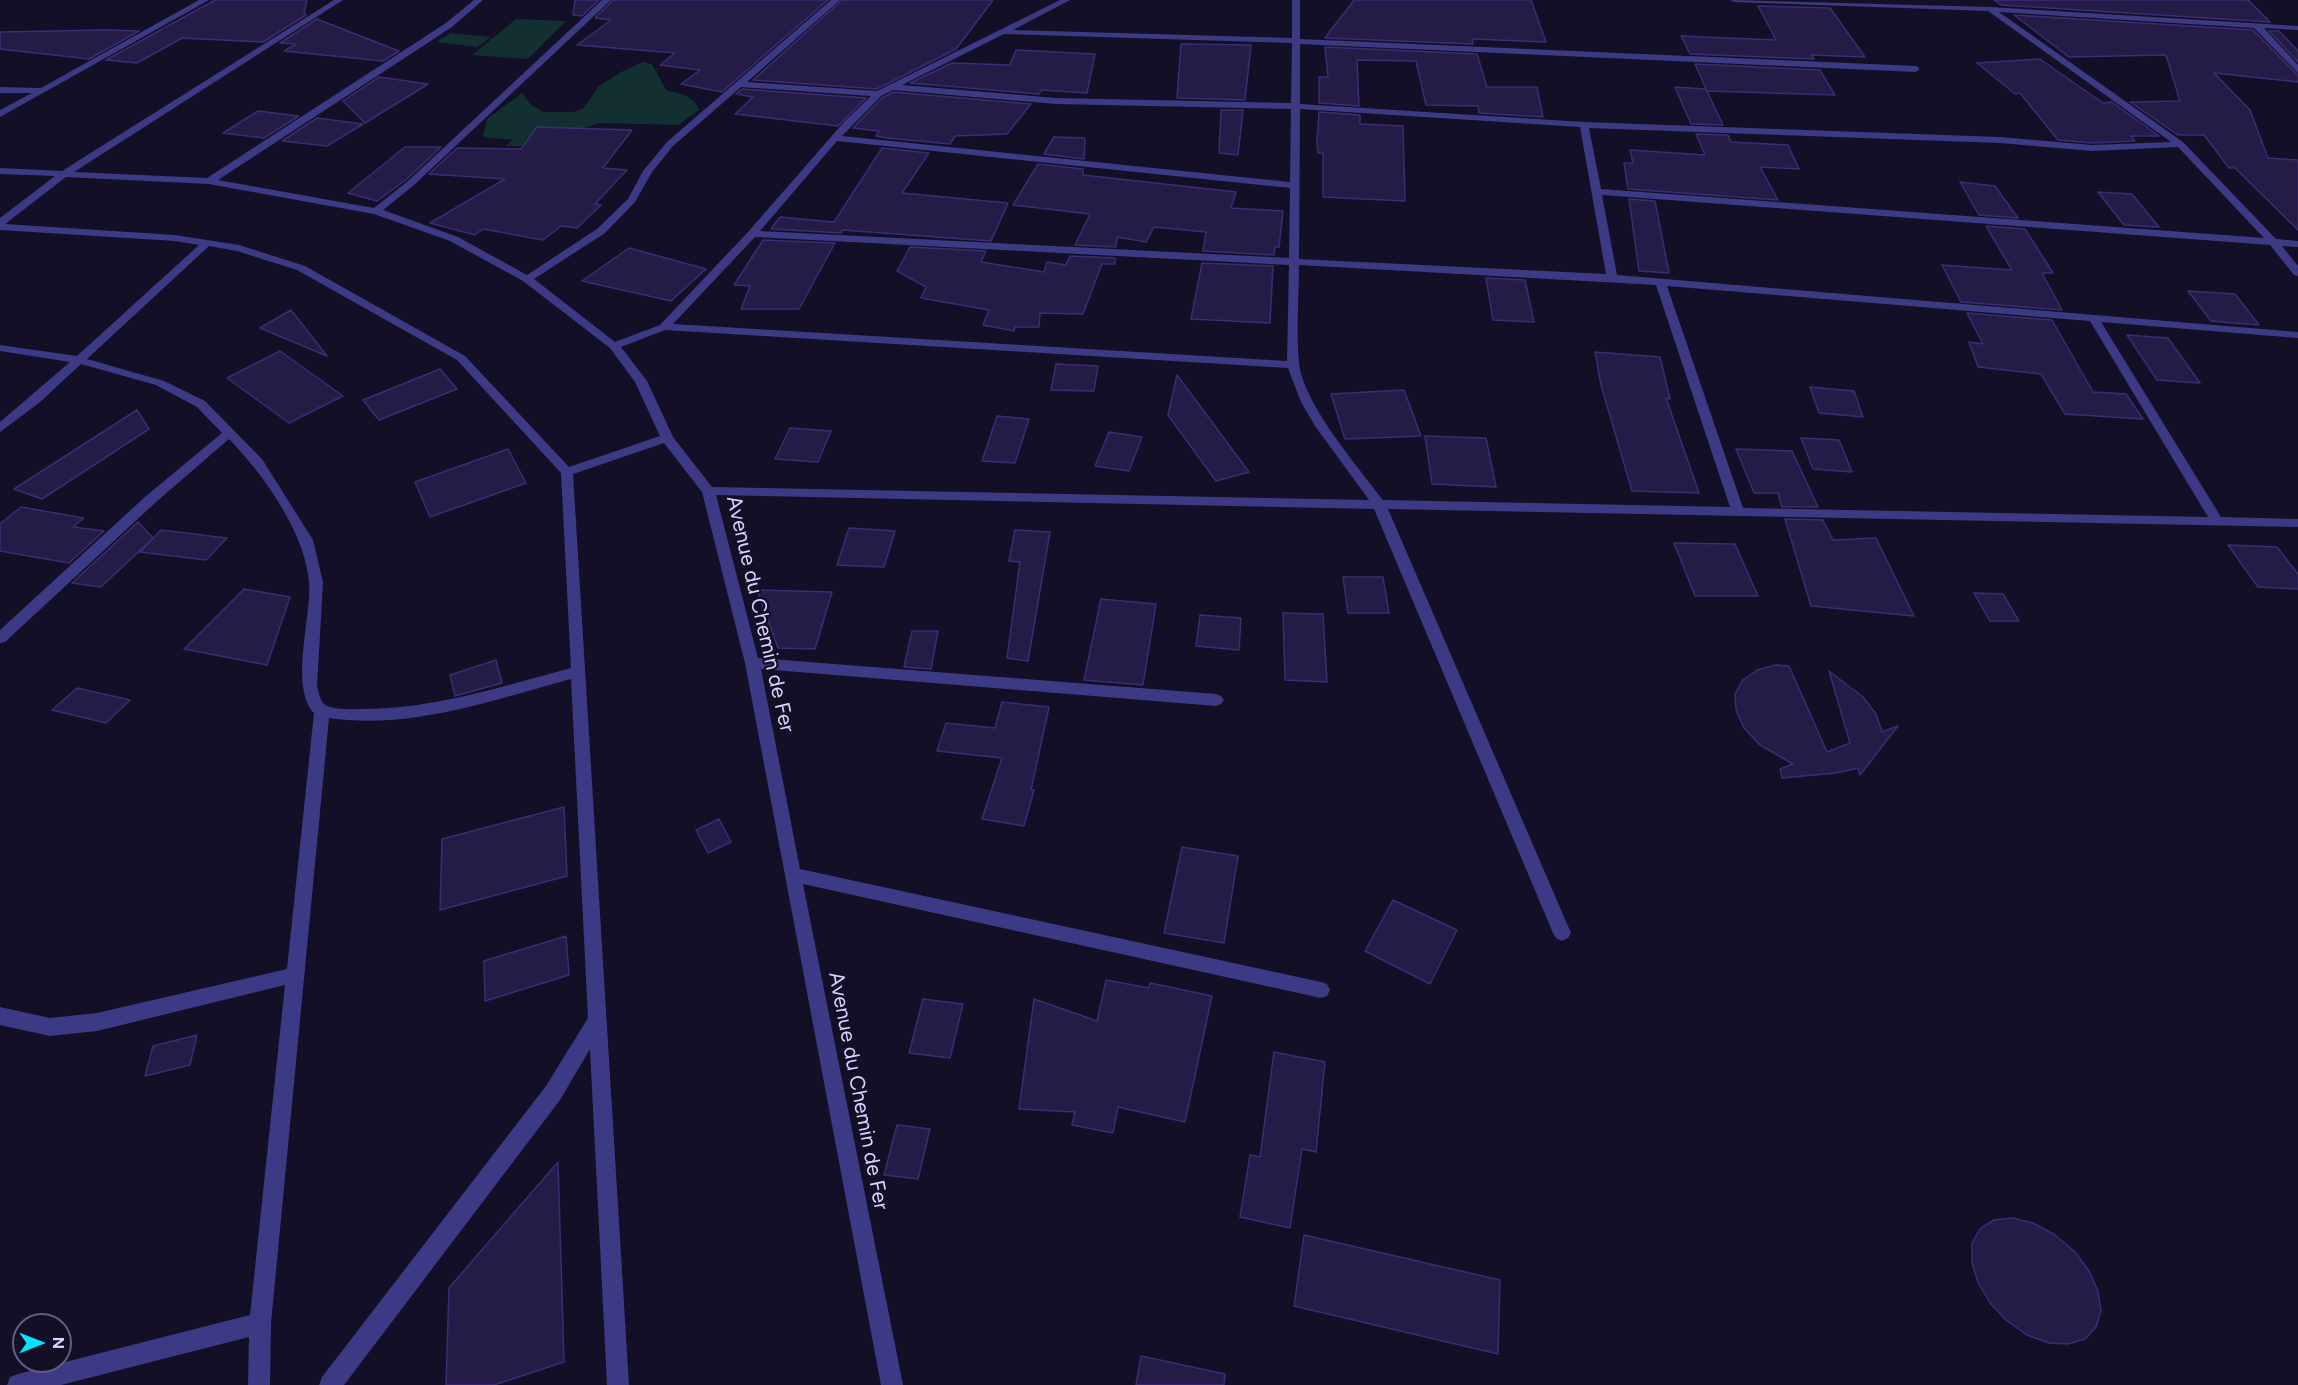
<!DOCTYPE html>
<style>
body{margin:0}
#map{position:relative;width:2298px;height:1385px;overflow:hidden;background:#130f26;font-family:Figtree,sans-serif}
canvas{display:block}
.north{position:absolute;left:12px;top:1313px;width:60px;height:60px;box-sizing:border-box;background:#130f26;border:2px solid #625e7d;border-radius:50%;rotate:90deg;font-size:16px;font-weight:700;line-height:24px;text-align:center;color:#d9d4ff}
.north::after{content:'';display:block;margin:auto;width:21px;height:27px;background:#00e5ff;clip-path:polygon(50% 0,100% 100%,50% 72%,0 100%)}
</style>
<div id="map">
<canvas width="2298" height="1385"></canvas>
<div class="north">N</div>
</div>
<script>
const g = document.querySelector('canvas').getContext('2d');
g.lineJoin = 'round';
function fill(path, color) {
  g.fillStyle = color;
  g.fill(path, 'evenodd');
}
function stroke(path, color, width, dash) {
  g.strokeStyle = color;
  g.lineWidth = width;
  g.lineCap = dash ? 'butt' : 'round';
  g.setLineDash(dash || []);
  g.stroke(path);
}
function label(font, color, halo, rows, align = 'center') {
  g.font = font + ' Figtree,sans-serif';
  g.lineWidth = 4.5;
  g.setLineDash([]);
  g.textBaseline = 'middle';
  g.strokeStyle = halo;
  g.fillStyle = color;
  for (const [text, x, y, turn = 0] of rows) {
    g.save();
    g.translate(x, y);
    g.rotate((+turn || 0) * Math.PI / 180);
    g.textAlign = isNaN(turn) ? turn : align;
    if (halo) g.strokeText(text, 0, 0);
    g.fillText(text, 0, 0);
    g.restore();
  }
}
fill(new Path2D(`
 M516,19L566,21L528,59L472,55Z
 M451,33L491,37L477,47L436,42Z
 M643,62L652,64L666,90C681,94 693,95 699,110L678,125L600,123L566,133L550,147L505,146L513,140L483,137L487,119L522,93L531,105L544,112H574L584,108L598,87L619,73Z`), '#12302f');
const building = new Path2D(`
 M215,0H307L304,14L306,15L263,42L182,38L137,63L106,60Z
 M575,0H599L582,16L573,15Z
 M613,0H828L722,92L681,84L700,70L660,65L675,53L577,45L611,20L595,18Z
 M842,0H993L956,49L877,89L753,80Z
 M1354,0H1531L1546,42L1472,39L1473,44L1325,38Z
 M1994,0H2248L2270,22L2001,5Z
 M1758,6L1830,8L1865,57L1811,55L1814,59L1690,54L1681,36L1776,40Z
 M2014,15L2253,30L2298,75V82L2214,73L2250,110L2268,158L2298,160V230L2235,168H2229L2204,135H2178L2130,102L2180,101L2166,55L2069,57Z
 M317,19L327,23L399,51L383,61L284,51L296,44L280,43Z
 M106,30L139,31L89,59L0,49V32Z
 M2269,31H2279L2298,51V62Z
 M1181,44L1251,45L1245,100L1177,98Z
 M1325,47L1477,54L1487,87H1537L1543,117L1479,113L1478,106L1426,105L1416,61L1357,60L1359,106L1319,103V77H1328Z
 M1016,50L1095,54L1087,93L1042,90L1039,94L910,83L952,63L1010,65Z
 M2040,59L2103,103L2112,102L2159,136H2131L2135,141L2092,143L2058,140L2020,93L2015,94L1977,63Z
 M1695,64L1820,70L1835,95L1707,91Z
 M379,77L428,84L365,123L343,101Z
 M1675,87L1706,89L1723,125L1691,124Z
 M742,89L866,98L838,126L735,114L753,97L736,94Z
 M893,92L1031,104L1007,134L955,136L950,144L888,138L876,136L879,131L853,128L882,98Z
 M1221,110H1243L1238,155L1219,153Z
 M258,111L299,116L264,138L223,133Z
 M1319,112L1360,115V124L1403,126L1405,201L1323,197V153H1318L1317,141Z
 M317,118L363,124L327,146L282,141Z
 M537,127L632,130L603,168L627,170L595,204L601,205L577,228L561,226L543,240L483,229L475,235L430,223L505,179L429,174L457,148L521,149Z
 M1696,134L1728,135L1731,142L1788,145L1799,169L1760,167L1778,200L1628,189L1624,163H1633L1630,150L1705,155Z
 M1054,137L1085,138L1084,159L1044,154Z
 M405,147H441L407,179L377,201L348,193Z
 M882,148L929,153L902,193L1008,203L991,241L842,230L841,233L771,229L780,217L834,222Z
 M1038,164L1083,169V175L1236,192L1231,208L1283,211L1279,247H1275L1274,255L1203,251L1206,232L1154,227L1146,242L1117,237L1116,247L1075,245L1090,214L1013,205Z
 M1960,182L1995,186L2018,218L1979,215Z
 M2098,192L2132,194L2159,227L2124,225Z
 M1629,199L1655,201L1669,273L1639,271Z
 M1986,226L2025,229L2053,273H2042L2062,310L1961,302L1942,265L2012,270Z
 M763,240L835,243L799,309H741L750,286L734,285Z
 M910,247L986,251L981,262L1044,272L1047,262L1066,265L1070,256L1115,258V264H1102L1083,314L1040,313L1039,327H1015L1014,331L983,325L989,310L921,298L926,287L897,271Z
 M629,248L706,269L671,301L582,281Z
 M1202,263L1273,266L1270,323L1191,319Z
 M1486,278L1525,280L1534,322L1493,320Z
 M2188,291L2235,294L2259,325L2211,321Z
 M291,310L327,356L260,328Z
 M1967,313L2052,320L2093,392L2126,394L2143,419L2065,414L2041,374L1978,367L1969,342L1983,344Z
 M2127,335L2168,338L2200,383L2157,380Z
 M280,351L343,396L289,423L227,378Z
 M1595,352L1660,357L1670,399L1666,398L1699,493L1632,491L1601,385Z
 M1056,364L1098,366L1094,391L1051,390Z
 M440,369L457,389L379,420L363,400Z
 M1177,375L1249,472L1216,481L1168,415Z
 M1810,387L1854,391L1863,417L1819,413Z
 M1404,390L1421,436L1345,439L1331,394Z
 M137,410L149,429L42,499L14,489Z
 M997,416L1029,419L1015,463L982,461Z
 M790,428L831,431L818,462L775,459Z
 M1109,432L1142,437L1129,471L1095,466Z
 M1425,436L1486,438L1496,487L1432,484Z
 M1801,438L1839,440L1852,472L1813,469Z
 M508,449L526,483L430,517L415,482Z
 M1736,449L1792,451L1818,507H1782L1778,493H1754Z
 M21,507L84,518L73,527L104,531L69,563L0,551V524Z
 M1785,519L1823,520L1833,540L1876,538L1914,616L1811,606Z
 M138,522L153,538L101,587L72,583Z
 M849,528L895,531L884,567L837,565Z
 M161,530L218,537L227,538L206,560L140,552Z
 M1015,530L1050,532L1028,661L1007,658L1020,562L1009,561Z
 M1674,543L1735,544L1758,596H1695Z
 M2228,545L2277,547L2298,574V589L2258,587Z
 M1343,577H1383L1389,613H1348Z
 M244,589L290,597L267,665L184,649Z
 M757,590L832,592L815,649L778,648Z
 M1974,593L2003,594L2019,621H1990Z
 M1101,599L1156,604L1143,685L1084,680Z
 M1283,613L1323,614L1327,682L1285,680Z
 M1200,615L1241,618L1239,650L1196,646Z
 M912,631H938L931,669L904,667Z
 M496,660L502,683L455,696L450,675Z
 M1776,665L1789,666L1827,752L1850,743L1829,671L1863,697L1876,714L1882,732L1898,726L1860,775L1858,768L1836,773L1782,778L1780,769L1793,764L1760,745L1744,728L1736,710L1735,694L1743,680L1757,670Z
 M77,688L130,700L106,723L52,710Z
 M1002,702L1049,707L1031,790H1034L1024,826L982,819L1002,758L937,751L946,723L995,728Z
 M564,807L567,876L440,910L442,839Z
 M719,819L731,842L708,853L696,830Z
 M1182,847L1238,856L1224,943L1164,933Z
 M1393,900L1457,930L1430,984L1365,951Z
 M566,936L569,975L485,1001L484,961Z
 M1106,980L1149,988L1150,983L1212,996L1185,1122L1118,1107L1113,1133L1072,1125L1075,1112L1019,1109L1034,999L1097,1021Z
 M923,999L963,1004L950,1058L909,1053Z
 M197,1035L190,1065L145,1076L153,1046Z
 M1274,1052L1325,1062L1316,1152L1302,1149L1290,1228L1240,1217L1250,1155L1260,1157Z
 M897,1125L930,1129L918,1179L884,1175Z
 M558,1162L564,1362L494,1385H446L449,1288Z
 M2012,1218L2033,1223L2055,1235L2075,1252L2089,1271L2098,1291L2101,1311L2096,1327L2085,1339L2068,1344L2049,1343L2027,1335L2006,1320L1990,1303L1978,1282L1972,1263V1243L1980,1229L1994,1220Z
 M1304,1235L1500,1280L1498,1354L1294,1306Z
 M1141,1356L1225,1374L1224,1385H1136Z`);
fill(building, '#241b47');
stroke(building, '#3b2d73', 1.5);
fill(new Path2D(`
 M199,0H209L0,117V110L32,93H0V87L41,88Z
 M334,0H343L74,172L207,178L446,23L474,0H483L452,27L218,180L374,208L408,181L602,0H611L414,185L383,210L458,237L527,275L597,229L628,199L643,171L667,142L831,0H840L747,82L877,91L1060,0H1070L1013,30L1292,38V0H1300V39L1916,66L1920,69L1916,72L1300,44V104L1584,122L2000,137L2092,145L2171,142L1988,11L1734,2L1730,0L1990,7L2298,26V30L2264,28L2298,65V73L2254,28L1999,12L2183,142L2276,239L2298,241V247L2282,246L2298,266V276L2294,275L2270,245L1602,195L1617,275L2298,332V338L2101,322L2221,517L2298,519V527L1388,509L1571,933L1568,938L1562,941L1556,938L1553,933L1374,509L716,495L758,658L1216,694L1221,696L1224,700L1221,704L1216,706L761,669L800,869L1321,982L1327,984L1330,990L1327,996L1321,998L803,884L903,1385H881L745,663L702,492L664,443L573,474L629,1385H607L590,1049L560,1100L344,1385H319L322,1377L546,1086L588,1018L571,679C493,700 411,730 329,718L271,1323L270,1385H248L249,1337L61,1385H7L10,1377L18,1374L250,1315L285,985L97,1031L50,1036L0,1025V1007L50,1018L97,1013L287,969L314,713C289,687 312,616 309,582C305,532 263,474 229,439L156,502L5,642L0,643V630L146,496L222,433L197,407L156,385L81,364L39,403L0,432V422L70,362L0,351V345L77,356L199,245L175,241L0,230V218L55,176L0,174V168L62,171ZM1004,34L1292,43L1291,103L1056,98L902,85ZM741,87L871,96L844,122L748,232L660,325L615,342L534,279L605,233L635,202L652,172L673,146ZM893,90L1056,104L1291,109L1290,182L842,136L881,96ZM1300,109L1580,127L1606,274L1299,259ZM1589,128L2000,143L2092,151L2178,147L2264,238L1601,189ZM837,141L1290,188L1289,258L760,231ZM66,177L209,184L374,214L450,241L523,281L610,348L635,382L660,436L569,467L465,356L305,266L239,245L175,235L5,224ZM755,237L1289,265L1287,361L673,324ZM209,246L237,251L297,270L457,360L561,473L571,668C503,686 434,709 363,709C353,709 337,710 327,706C320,703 319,693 317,686L323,582L313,540L262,459L205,401L164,381L87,359ZM1299,265L1656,285L1730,507L1383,500C1358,467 1303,403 1299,363C1296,331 1299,297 1299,265ZM1667,286L2090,321L2208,517L1743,508ZM665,330L1288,368L1301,402L1315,426L1369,500L712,487L673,437L647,381L621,347Z`), '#3d3a85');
label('21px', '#d9d4ff', '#130f26', [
 ["Avenue du Chemin de Fer",760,614,77],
 ["Avenue du Chemin de Fer",858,1091,79]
]);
</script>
